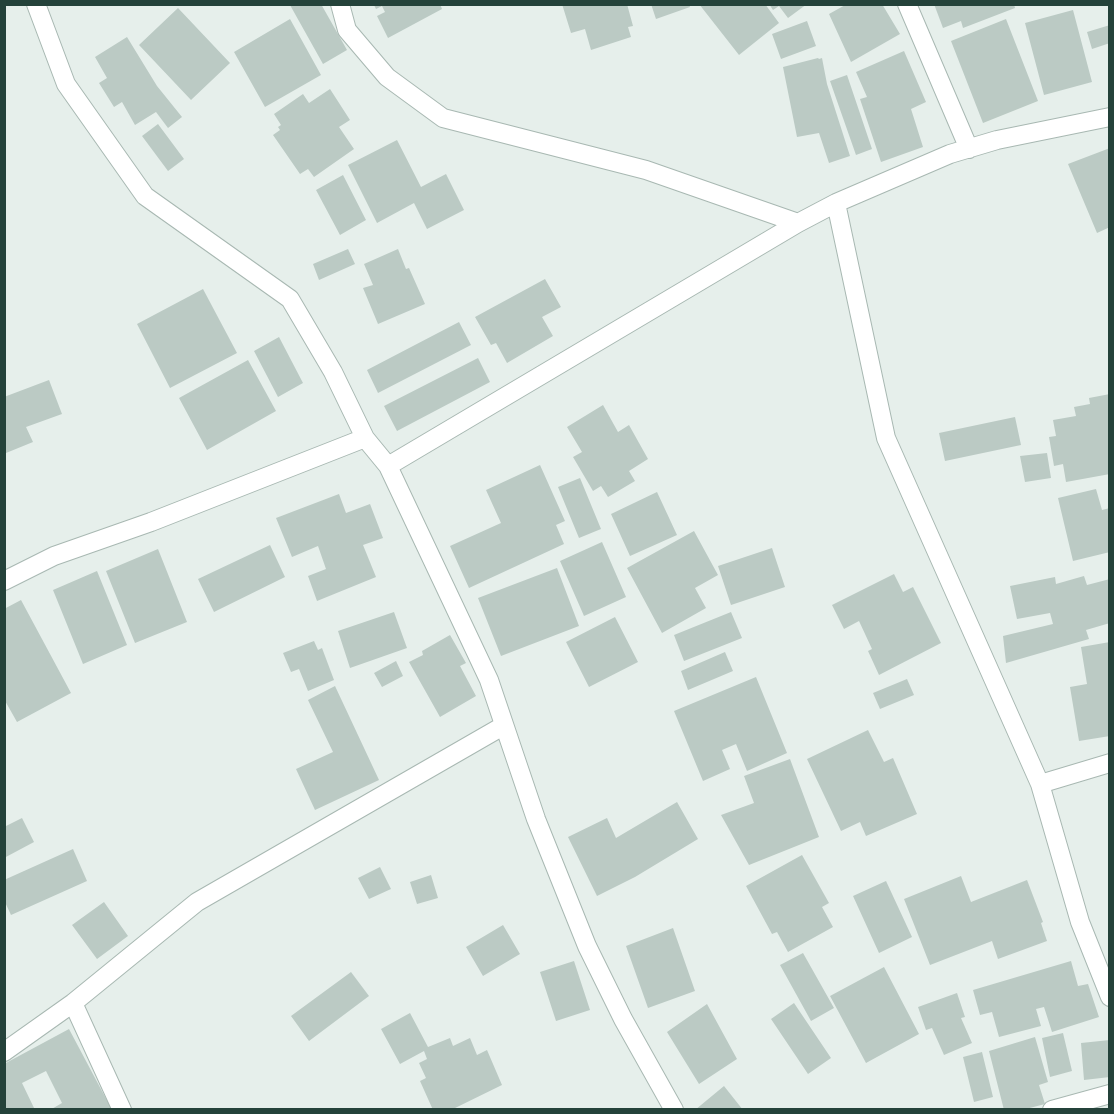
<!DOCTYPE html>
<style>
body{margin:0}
#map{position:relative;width:1114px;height:1114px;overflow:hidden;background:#e6efeb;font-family:"Space Grotesk",sans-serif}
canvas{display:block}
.frame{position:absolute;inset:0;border:6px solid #24423a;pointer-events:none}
</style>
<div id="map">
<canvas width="1114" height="1114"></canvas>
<div class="frame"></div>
</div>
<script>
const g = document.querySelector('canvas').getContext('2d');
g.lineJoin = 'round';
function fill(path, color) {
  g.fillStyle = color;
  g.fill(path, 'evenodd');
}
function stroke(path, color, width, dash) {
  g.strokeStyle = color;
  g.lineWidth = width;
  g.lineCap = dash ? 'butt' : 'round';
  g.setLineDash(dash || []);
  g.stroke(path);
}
fill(new Path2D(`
 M291,4H321L347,50L323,64L290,5Z
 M440,4L442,9L388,38L377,16L385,12L382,6L376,9L374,5Z
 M562,4H627L633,26L628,27L631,37L591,50L585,29L571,33Z
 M651,4H689L690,7L656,19Z
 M699,4H765L779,23L739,55Z
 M769,4H807L788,18L779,6L773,10Z
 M847,4H882L900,34L851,62L829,14Z
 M934,4H1014L1015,8L963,28L961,21L943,28Z
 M178,8L230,63L191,100L139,45Z
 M1073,10L1092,82L1044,95L1025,23Z
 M290,19L321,75L265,107L234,52Z
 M1006,19L1038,101L983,123L951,41Z
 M807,21L816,46L781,59L772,34Z
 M1110,25V43L1092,49L1087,32Z
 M127,37L157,86L182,117L168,128L156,112L135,125L122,102L114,107L99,83L107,78L95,57Z
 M904,51L926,102L911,109L923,147L881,162L860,99L867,97L856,72Z
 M818,58L819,59L822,58L827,84L850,156L829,163L819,133L797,137L783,67Z
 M847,75L872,149L856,155L830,81Z
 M330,89L350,120L339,127L354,149L314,177L308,169L300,174L273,135L280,130L278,127L281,125L274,114L303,94L309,103Z
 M158,124L184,159L168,171L142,136Z
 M397,140L421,187L446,174L464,210L427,229L414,203L377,223L348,165Z
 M1110,148V227L1097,233L1068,164Z
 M343,175L366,220L340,235L316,190Z
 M348,249L355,264L319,280L313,264Z
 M398,249L406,269L409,268L425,304L378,324L363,288L373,285L364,264Z
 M545,279L561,307L542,317L553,336L507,363L496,343L491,345L475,317Z
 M203,289L237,353L170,388L137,324Z
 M459,322L471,345L378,393L367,370Z
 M279,337L303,383L278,397L254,351Z
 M478,358L490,382L397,431L384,406Z
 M248,360L276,411L207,450L179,398Z
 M49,380L62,414L26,427L33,442L6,453L4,397Z
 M1110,394V474L1066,482L1063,464L1054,466L1049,437L1056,436L1053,420L1076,416L1074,407L1090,404L1089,398Z
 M603,405L618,432L629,425L648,459L629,471L635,481L608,497L601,486L593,491L573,457L582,452L567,427Z
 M1015,417L1021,445L945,461L939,433Z
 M1047,453L1051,478L1025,482L1020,456Z
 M540,465L565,521L556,525L564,544L469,588L450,546L501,523L486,490Z
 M580,478L601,529L579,538L558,487Z
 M1096,489L1102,510L1110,508V552L1073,561L1058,498Z
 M657,492L677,535L630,556L611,514Z
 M339,494L346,513L370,504L383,538L363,545L376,577L317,601L308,576L326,569L318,546L292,557L276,518Z
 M694,531L718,575L695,588L706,608L662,633L627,568Z
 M602,542L626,597L584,616L560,561Z
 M270,545L285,577L214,612L198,579Z
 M772,548L785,587L731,605L718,566Z
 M158,549L187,622L135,643L106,571Z
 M557,568L579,626L501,656L478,598Z
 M97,571L127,645L83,664L53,590Z
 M894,574L903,592L913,587L941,643L879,675L868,651L872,649L859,621L844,629L832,605Z
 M1084,576L1087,585L1110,579V623L1086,630L1089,639L1006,663L1003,636L1053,624L1050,613L1017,619L1010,586L1055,577L1056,584Z
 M21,600L71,693L17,722L4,699V609Z
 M394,612L407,648L350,668L338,631Z
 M731,612L742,638L684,661L674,635Z
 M615,617L638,662L589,687L566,642Z
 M450,635L466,663L460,666L476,696L440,717L409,662L423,655L422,651Z
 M314,641L318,650L322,648L334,680L308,691L299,669L291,672L283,653Z
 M1110,642V736L1079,741L1070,687L1087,684L1081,647Z
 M725,652L733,671L688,690L681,671Z
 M396,661L403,676L382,687L374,673Z
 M756,677L787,753L747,771L736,744L722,750L730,769L703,781L674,711Z
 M907,679L914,695L880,709L873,693Z
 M335,686L379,780L315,810L296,769L333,752L308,700Z
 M868,730L884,762L893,758L917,814L866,836L860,822L841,831L807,759Z
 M790,759L819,837L749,865L721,815L754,803L744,776Z
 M677,802L698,839L635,877L597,896L568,837L607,818L616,838Z
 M22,818L34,842L4,858V827Z
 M73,849L87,881L11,915L4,900V880Z
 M802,855L829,903L822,907L833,927L788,952L777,932L772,934L746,886Z
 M380,867L391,889L369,899L358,878Z
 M431,875L438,898L417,904L410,882Z
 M961,876L971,902L1027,880L1043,922L1041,923L1047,941L998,959L992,941L930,965L904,899Z
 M886,881L912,937L879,953L853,896Z
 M104,902L128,936L97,959L72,925Z
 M503,925L520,954L483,976L466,947Z
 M673,928L695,991L648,1008L626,946Z
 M803,953L834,1008L811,1021L780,965Z
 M574,961L590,1010L556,1021L540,972Z
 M1071,961L1078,986L1088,984L1099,1017L1052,1032L1044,1007L1036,1009L1041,1026L999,1037L992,1012L980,1015L973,990Z
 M884,967L919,1034L866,1063L830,996Z
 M351,972L369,996L309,1041L291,1016Z
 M957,993L965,1017L961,1018L972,1043L944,1055L932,1028L926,1030L918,1007Z
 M794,1003L831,1058L808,1074L771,1019Z
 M707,1004L737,1059L699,1084L667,1032Z
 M410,1013L428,1047L450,1038L453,1046L470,1038L477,1055L487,1050L502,1085L451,1110H433L420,1081L426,1078L419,1063L427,1059L424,1051L400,1064L381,1029Z
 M69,1029L112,1110H50L62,1103L46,1071L22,1083L35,1110H4V1064Z
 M1063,1033L1072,1071L1050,1077L1042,1038Z
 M1035,1037L1048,1082L1039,1085L1045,1104L1022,1110H1004L989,1051Z
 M1110,1040V1077L1084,1080L1081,1043Z
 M982,1052L993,1097L974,1102L963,1057Z
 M724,1086L743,1110H695Z`), '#bbcac4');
const street = new Path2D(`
 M36,4L66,84L145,196L290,299L333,372L365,438
 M340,4L347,30L387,77L443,118L646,170L798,223
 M907,4L969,149
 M836,203L886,438L1040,784L1080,922L1110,997
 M388,466L489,680L536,819L587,946L623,1019L674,1110
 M4,581L54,556L151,522L365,438L388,466L798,223L836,203L950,154L997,140L1110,117
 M1040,784L1110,763
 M73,1003L122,1110
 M4,1052L73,1003L197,902L503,726
 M1052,1110L1110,1094`);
stroke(street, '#a8b8b2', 20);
stroke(street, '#fff', 18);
</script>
